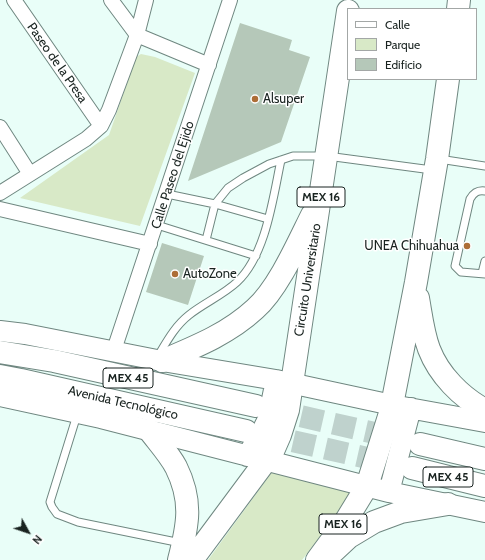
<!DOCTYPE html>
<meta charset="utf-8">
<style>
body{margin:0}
#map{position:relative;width:485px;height:560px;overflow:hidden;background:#e9fef8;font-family:Cabin,sans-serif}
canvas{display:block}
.legend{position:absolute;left:347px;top:8px;width:130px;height:72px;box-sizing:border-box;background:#fff;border:1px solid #a3a7a6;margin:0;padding:5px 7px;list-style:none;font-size:12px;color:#192320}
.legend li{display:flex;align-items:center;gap:8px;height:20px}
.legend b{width:20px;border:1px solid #a3a7a6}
.north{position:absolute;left:8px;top:512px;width:40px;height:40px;-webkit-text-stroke:3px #fff;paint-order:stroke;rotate:130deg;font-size:11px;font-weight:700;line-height:16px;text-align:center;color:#192320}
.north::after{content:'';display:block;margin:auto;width:14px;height:18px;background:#192320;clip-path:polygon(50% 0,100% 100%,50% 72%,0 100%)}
</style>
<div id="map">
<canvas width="485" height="560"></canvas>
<ul class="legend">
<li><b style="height:5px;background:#fff"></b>Calle</li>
<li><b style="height:11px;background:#d8e9c7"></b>Parque</li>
<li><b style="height:11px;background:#b5c8b9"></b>Edificio</li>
</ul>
<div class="north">N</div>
</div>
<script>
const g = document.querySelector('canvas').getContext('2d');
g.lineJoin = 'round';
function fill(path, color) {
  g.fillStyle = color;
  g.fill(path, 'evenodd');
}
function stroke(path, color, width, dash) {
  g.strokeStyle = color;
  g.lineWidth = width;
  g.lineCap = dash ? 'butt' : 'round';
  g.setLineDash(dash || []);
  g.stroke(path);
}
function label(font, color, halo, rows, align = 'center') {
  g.font = font + ' Cabin,sans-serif';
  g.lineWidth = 3;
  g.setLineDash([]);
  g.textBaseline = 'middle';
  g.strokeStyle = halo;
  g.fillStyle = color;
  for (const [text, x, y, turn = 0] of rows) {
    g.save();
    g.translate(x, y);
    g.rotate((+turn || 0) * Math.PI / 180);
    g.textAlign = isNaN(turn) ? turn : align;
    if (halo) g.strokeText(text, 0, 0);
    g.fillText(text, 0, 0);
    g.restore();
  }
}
fill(new Path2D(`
 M141,54L155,57L195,73L140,226L20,198L109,135L136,57Z
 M275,468L357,489L302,560H208Z`), '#d8e9c7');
fill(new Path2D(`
 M240,23L292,40L289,50L310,57L281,142L188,181Z
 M162,243L204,256L188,305L146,292Z`), '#b5c8b9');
stroke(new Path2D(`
 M269,409L401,439
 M261,434L394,464`), '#bfd2cd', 22, [22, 11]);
const service = new Path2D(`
 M439,159L485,166
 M485,191C478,190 474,192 470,199L455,266L461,272L485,274
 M167,194L215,204L228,188L243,178L269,164L293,156H327L432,170
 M157,225L256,256
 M206,240L215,204L268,219
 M482,273L485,261
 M158,356C167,341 175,326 189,315C204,303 223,295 237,282C266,255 273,198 281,160
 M77,415L50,502L52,507L57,514L78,522L181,543`);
const minor = new Path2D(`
 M14,0L101,126
 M111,0L137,35L209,65
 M0,127L30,174
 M0,193L86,139L101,126L109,110L137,35L146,0
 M0,209L150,244
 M114,350L230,0`);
const secondary = new Path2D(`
 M0,331L25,334L162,361L276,380L392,405L485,422
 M0,396L101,418L389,492L485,512
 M247,456L263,429L268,419L276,380
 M389,492L411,408`);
const primary = new Path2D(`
 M0,352L54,361L256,406
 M0,376L21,380L246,431
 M420,444L485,459
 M412,468L485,486`);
const trunk = new Path2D(`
 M458,9L459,0
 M418,298C421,315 423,333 429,349C439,375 461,397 485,410
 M162,361C195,347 228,334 255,309C278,289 298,243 312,215
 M149,430C158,442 169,454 176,467C193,501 188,525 179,560
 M334,551L349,537L374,522L401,512L448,504
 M192,560L273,451L280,435L288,410L348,11
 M317,560L345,522L367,486L391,410L416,282L437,159L448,79`);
stroke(service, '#6f8780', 9);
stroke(minor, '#6f8780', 16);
stroke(secondary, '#6f8780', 22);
stroke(primary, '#6f8780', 24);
stroke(trunk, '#6f8780', 24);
stroke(service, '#fff', 7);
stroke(minor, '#fff', 14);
stroke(secondary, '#fff', 20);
stroke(primary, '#fff', 22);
stroke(trunk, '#fff', 22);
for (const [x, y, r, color] of [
 [255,99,4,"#ad6d36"],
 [467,246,4,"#ad6d36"],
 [175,274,4,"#ad6d36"]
]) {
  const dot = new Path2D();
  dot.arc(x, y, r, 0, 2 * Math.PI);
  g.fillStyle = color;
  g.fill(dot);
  stroke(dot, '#fff', 1.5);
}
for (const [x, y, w] of [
 [321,197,48],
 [128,378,50],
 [448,477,50],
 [343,524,48]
]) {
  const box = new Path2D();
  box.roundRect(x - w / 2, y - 10, w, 20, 3);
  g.fillStyle = '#fff';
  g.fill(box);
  stroke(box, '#192320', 1);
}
label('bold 12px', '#192320', null, [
 ["MEX 16",321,197],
 ["MEX 45",128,378],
 ["MEX 45",448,477],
 ["MEX 16",343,524]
]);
label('13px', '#192320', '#fff', [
 ["Paseo de la Presa",57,63,55],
 ["Calle Paseo del Ejido",173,175,-72],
 ["Circuito Universitario",308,280,-81],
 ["Avenida Tecnológico",123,403,13]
]);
label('13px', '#192320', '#fff', [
 ["Alsuper",263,99],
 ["UNEA Chihuahua",459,246,"right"],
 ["AutoZone",183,274]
], 'left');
</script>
